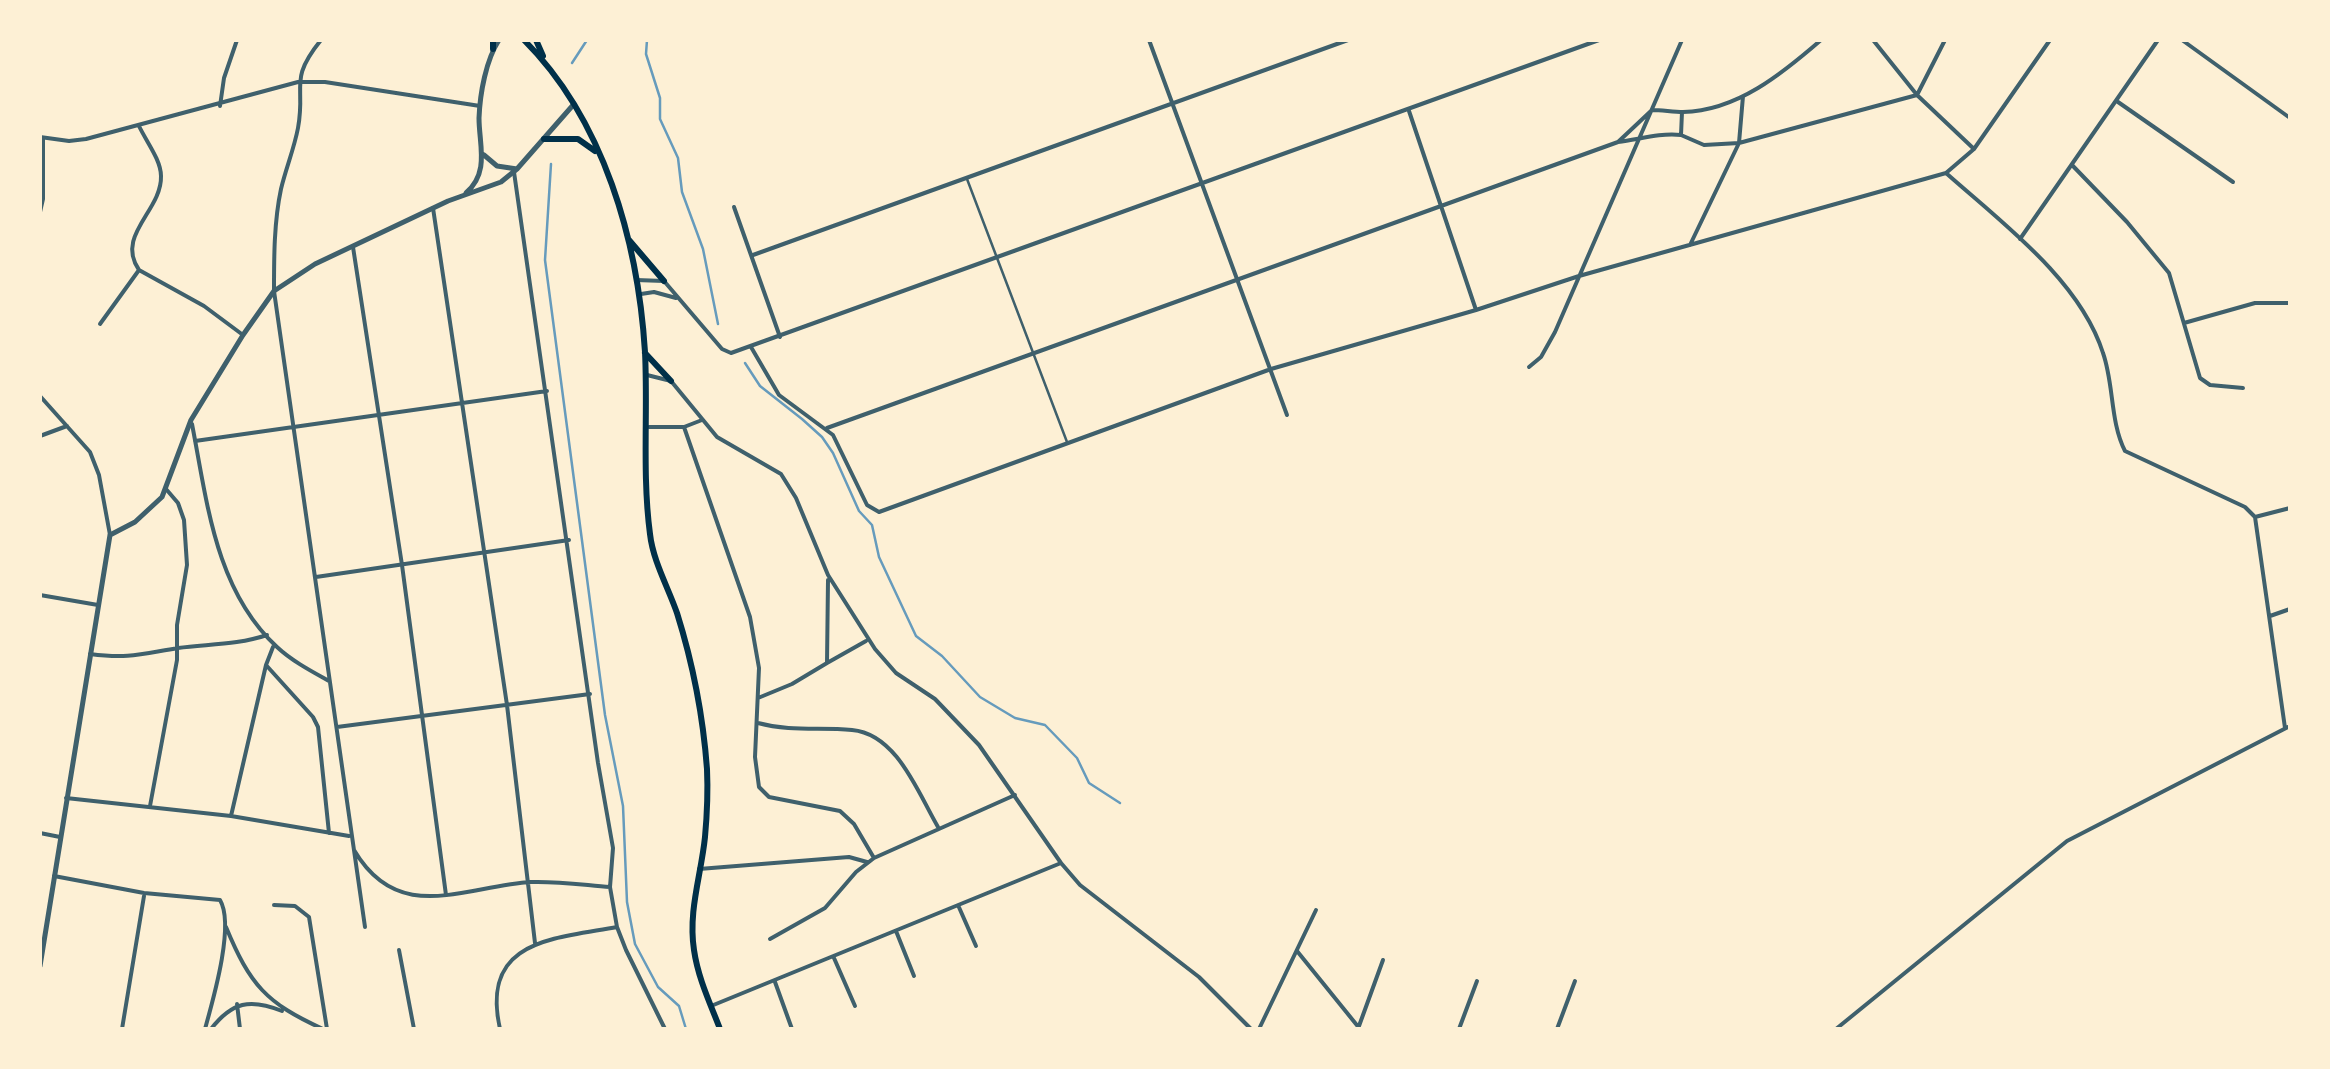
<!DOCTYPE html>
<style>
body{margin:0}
#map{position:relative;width:2330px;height:1069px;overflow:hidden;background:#fdf0d5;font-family:Mulish,sans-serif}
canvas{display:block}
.frame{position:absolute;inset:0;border:42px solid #fdf0d5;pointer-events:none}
</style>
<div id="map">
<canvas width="2330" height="1069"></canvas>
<div class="frame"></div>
</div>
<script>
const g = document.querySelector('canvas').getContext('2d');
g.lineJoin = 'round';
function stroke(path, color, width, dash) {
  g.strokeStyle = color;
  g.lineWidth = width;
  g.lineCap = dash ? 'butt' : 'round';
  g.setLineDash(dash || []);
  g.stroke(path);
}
stroke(new Path2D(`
 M647,40L646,54L660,98V119L678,158L682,192L703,249L718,324
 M572,63L587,40
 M551,164L545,260L605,715L623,806L627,902L635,944L658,987L679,1006L686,1029
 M745,363L760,386L802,419L822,437L833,453L859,511L872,525L879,557L916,636L942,656L980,697L1015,718L1045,725L1077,758L1089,783L1120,803`), '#669bbc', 2.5);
stroke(new Path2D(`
 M967,179L1067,442`), '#3f606c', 2.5);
stroke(new Path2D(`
 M321,40C288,81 306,85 298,128C294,149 286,168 281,189C274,222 274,257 274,291L365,927
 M1149,40L1287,415
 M1873,40L1917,95L1974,149
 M2182,40L2290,118
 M2118,102L2233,182
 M220,106L224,78L237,40
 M1409,111L1476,310
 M1682,112L1681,135L1704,145L1739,143L1917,95L1945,40
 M139,126C146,141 161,160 161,176C162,211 115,235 139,270L204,306L243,335
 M40,137L69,141L86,139L298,82H325L480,106
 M1618,142L1652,110C1662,110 1673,112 1683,112C1737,111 1783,73 1821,40
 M2072,165L2127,222L2169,273L2200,378L2210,385L2243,388
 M514,172L598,763L613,848L610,887L617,927L626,950L665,1029
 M1946,173C2001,222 2080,280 2103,353C2114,384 2110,422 2125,451L2245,507L2255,517L2285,728
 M734,207L780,337
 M433,208L507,705L535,943
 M40,212L43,199V138
 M2020,239L2158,40
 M1690,245L1739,143L1743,96
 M353,247L402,565L446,895
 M753,255L1348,40
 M636,280L664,281L722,349L731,353L1599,40
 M641,294L654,292L676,298
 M2184,323L2255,303H2290
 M100,324L139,270
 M751,347L779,395L833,435L867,505L879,512L1271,369L1476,310L1579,276L1946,173L1974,149L2050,40
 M1529,367L1541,357L1555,332L1682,40
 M647,375L671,381L717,437L781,474L796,498L828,575L875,649L896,673L935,699L979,745L1061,863L1080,885L1199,977L1251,1029
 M40,396L90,452L99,475L110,535
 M192,424C207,501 215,590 277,647C292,661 311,671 329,681
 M649,427H684L702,420
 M684,427L750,617L759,668L755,757L759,787L769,797L840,811L854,824L874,858
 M827,428L1618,142C1641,139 1658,133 1681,135
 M40,436L67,426
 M195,441L547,391
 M2255,517L2290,508
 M316,577L569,540
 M40,595L98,605
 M2270,616L2290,609
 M90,654C129,659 141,654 178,648C208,644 238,645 267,635
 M827,663L866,641
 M266,665L313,717L318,727L329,833
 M758,698L792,684L827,663L828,580
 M758,723C791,732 819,727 852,730C897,734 918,793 938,827
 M337,727L590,694
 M66,798L231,816L349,836
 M150,806L177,660V625L187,565L184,520L178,503L166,489
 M231,816L266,665L273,647
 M40,833L60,837
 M354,850C399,926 464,886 531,882C557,881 584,885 610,887
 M699,869L849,857L867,862
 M54,876L144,893L220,900C235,925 213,1000 205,1029
 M274,905L295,906L309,917L327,1029
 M958,905L976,946
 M226,927C250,985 266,1003 323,1029
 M896,931L914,976
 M770,939L825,908L856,872L874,858L1015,795
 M399,950L414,1029
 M1297,951L1360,1029
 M834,958L855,1006
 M775,982L792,1029
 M237,1004L240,1029
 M711,1006L1061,863
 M1359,1026L1383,960
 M122,1029L144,896
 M211,1029C232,1002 250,998 282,1011
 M500,1029C480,940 552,939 617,927
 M1259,1029L1316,910
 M1459,1029L1477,981
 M1557,1029L1575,981
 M1836,1029L2067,841L2290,726`), '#3f606c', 4);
stroke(new Path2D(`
 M484,155L497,166L517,169
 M466,193C490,172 479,145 479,118C480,93 486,60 499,40
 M40,966L110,535L135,522L162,497L191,420L243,335L274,291L315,264L448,201L501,182L517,169L574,104`), '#3f606c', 5);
stroke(new Path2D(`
 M493,40V49
 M524,40C604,120 638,241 645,352C648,412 642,474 650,534C653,561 668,587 677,613C693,664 703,715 707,769C708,791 707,815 705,837C701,876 688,911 694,950C698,978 710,1003 720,1029
 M536,40L543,56
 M544,139H578L595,151
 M629,240L664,281
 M645,353L671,381`), '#003049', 6);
</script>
